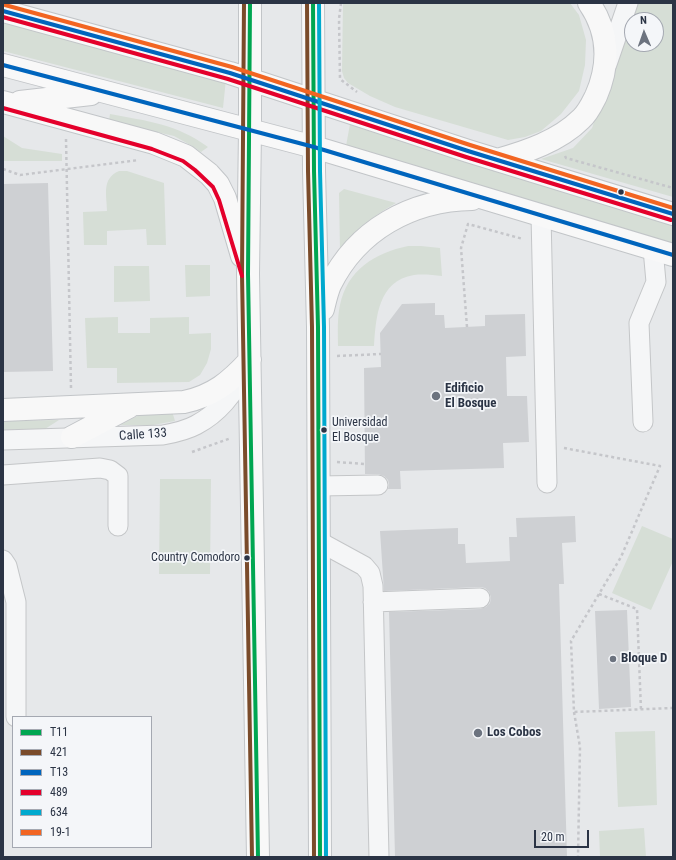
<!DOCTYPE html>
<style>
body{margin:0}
#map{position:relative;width:676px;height:860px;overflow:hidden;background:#e6e8ea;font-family:"Roboto Condensed",sans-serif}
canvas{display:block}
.frame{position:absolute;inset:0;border:4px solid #2b3445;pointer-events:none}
.legend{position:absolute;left:12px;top:716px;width:140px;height:132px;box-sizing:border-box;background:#f4f6f9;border:1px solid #a4a8b1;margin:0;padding:5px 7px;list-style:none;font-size:12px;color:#2b3445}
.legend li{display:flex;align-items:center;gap:8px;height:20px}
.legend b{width:20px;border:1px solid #a4a8b1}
.north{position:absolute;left:624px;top:12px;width:40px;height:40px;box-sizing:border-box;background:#f4f6f9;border:1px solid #a4a8b1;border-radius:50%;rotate:358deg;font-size:11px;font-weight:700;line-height:16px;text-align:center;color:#2b3445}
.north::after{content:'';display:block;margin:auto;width:14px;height:18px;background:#6c737f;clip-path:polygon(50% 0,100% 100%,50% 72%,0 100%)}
.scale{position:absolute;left:534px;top:830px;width:55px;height:18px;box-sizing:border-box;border:2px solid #2b3445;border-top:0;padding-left:5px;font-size:12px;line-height:14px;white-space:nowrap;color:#2b3445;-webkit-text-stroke:3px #f4f6f9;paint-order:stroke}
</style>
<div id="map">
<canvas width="676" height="860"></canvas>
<div class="frame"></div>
<ul class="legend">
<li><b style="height:5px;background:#00a651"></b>T11</li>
<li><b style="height:5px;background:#7a4b2a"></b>421</li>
<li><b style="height:5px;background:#0065bd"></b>T13</li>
<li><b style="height:5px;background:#e4002b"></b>489</li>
<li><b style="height:5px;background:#00a9ce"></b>634</li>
<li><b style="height:5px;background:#f26522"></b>19-1</li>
</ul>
<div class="north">N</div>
<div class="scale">20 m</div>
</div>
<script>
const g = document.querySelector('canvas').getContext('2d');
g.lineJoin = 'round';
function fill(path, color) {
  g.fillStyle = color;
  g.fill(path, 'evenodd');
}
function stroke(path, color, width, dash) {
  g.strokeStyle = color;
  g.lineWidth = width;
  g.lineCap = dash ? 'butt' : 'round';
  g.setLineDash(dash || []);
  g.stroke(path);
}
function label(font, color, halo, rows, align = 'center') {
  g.font = font + ' "Roboto Condensed",sans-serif';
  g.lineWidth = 3.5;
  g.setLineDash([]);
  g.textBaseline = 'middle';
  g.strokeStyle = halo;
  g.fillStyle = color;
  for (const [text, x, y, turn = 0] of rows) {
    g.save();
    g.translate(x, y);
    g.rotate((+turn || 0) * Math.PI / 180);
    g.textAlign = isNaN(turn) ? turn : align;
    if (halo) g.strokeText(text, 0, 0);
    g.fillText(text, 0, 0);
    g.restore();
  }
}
fill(new Path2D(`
 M343,3H570L579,15L586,40L585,65L579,91L561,114L541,131L525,137L508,140L395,107L370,96L348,83L344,78L342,71Z
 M636,3H673V197L541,159L573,148L592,128ZM632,20H656V44H632Z
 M3,19L226,79L223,108L3,51Z
 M110,114C147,121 177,124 208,147L201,152L192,146L174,136L109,121Z
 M350,124L673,220V243L346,146Z
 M3,136L22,148L62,154V161H3Z
 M119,171H127L164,183L166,245H147L146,229L107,231V245H84L83,212L107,211C107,195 101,179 119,171Z
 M344,189L396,203C374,215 355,231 340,251L339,193Z
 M408,246H421L440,248L442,276C433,275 423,274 414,275C378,281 376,317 374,346H338C338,332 337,319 340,305C347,270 375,253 408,246Z
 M185,265H210V296L186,297Z
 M114,266H149L150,301L114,302Z
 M118,317V333H150V318L189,317V334L211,333V349L207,363L200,375L189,382L117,383V368H87L85,318Z
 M147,411H172L175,421L153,425H120Z
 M59,420L45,429L3,430V421Z
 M160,479H211L210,574H159Z
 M642,526L673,539V561L651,610L612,593Z
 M655,731L657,805L618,807L615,732Z
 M644,828L646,857H600L599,831Z`), '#d6ded6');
fill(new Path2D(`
 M48,183L53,371L3,372V184Z
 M435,303V315H444L445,328L485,326V315L525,314L526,356L506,357L507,396H527L529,442L503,443L504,468L400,471L401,489H388L389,484L388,480L384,476L378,474H365L364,368L381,367L380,333L402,304Z
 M575,516L576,542L562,543L564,584H559L567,857H395L389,612L480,609L486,607L490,603L491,597L489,592L485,588L480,587L384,591L380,531L458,528V544H465L466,563L510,561L509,537H517L516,518Z
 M627,610L631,707L599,709L595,611Z`), '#ced0d3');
const minor = new Path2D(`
 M607,64L628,3
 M541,215L547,483
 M643,422L639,323L656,282L653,249
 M3,440L163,435C174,433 185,431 196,425C219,413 236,391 247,367
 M3,475L100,468L110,470L118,476V526
 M319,486L378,485
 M320,542L364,566L370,573L373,586L379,857
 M3,560L7,566L16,602V717
 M373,602L480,598`);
const major = new Path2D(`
 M250,3V130L248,274L258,857
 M313,3L314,171L318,327L320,857
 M3,11L230,73L468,151L673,214
 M3,65L314,147L673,255
 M3,102L154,143L186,156L209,174L218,184L225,198L242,256
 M20,102L91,94
 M497,160C526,152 559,141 581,119C588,113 592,104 596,96C610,64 609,32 589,3
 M323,309C325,301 327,292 330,285C357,230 411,200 472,199
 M3,410L184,402C213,396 230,382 250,360
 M72,437L129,407`);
stroke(minor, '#c4c6c8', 21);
stroke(major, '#c2c5c8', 24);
stroke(new Path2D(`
 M341,3L339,19L340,79L357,92
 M66,139L71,388
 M565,156L566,158L673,188
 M3,169L20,175L139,160
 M467,327L461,248L468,224L523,239
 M337,356L381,354
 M564,448L660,466L621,557L571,641L574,712L673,708
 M192,452L231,438
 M337,462L365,464
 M599,594L637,609L641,710
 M574,712L580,747L578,857`), '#c5c6ca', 2.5, [3, 3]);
stroke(minor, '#f5f6f7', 19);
stroke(major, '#f8f8f8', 22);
stroke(new Path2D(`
 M250,3L248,274L258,857
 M313,3L314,171L318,327L320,857`), '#00a651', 4);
stroke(new Path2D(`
 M244,3L242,274L252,857
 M307,3L308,171L312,327L314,857`), '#7a4b2a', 4);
stroke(new Path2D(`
 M3,11L230,73L468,151L673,214
 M3,65L314,147L673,255`), '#0065bd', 4);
stroke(new Path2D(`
 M3,17L228,79L466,157L671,220
 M3,108L152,149L183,161L195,170L213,187L219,200L242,276`), '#e4002b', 4);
stroke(new Path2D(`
 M319,3L320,171L324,327L326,857`), '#00a9ce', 4);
stroke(new Path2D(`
 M5,5L232,67L470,145L673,208`), '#f26522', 4);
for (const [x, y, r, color] of [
 [621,192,3.5,"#2b3445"],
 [436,396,5,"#6c737f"],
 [324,430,3.5,"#2b3445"],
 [247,558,3.5,"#2b3445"],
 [613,659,4,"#6c737f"],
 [478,733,5,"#6c737f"]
]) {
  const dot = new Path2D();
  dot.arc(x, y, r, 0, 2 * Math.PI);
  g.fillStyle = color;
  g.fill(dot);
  stroke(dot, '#f4f6f9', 1.5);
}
label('12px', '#2b3445', '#f4f6f9', [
 ["Universidad",332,423],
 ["El Bosque",332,438],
 ["Country Comodoro",240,558,"right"]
], 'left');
label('bold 13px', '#2b3445', '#f4f6f9', [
 ["Edificio",445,389],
 ["El Bosque",445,404],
 ["Bloque D",621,659],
 ["Los Cobos",487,733]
], 'left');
label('13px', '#2b3445', '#f4f6f9', [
 ["Calle 133",143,435,-4]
]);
</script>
